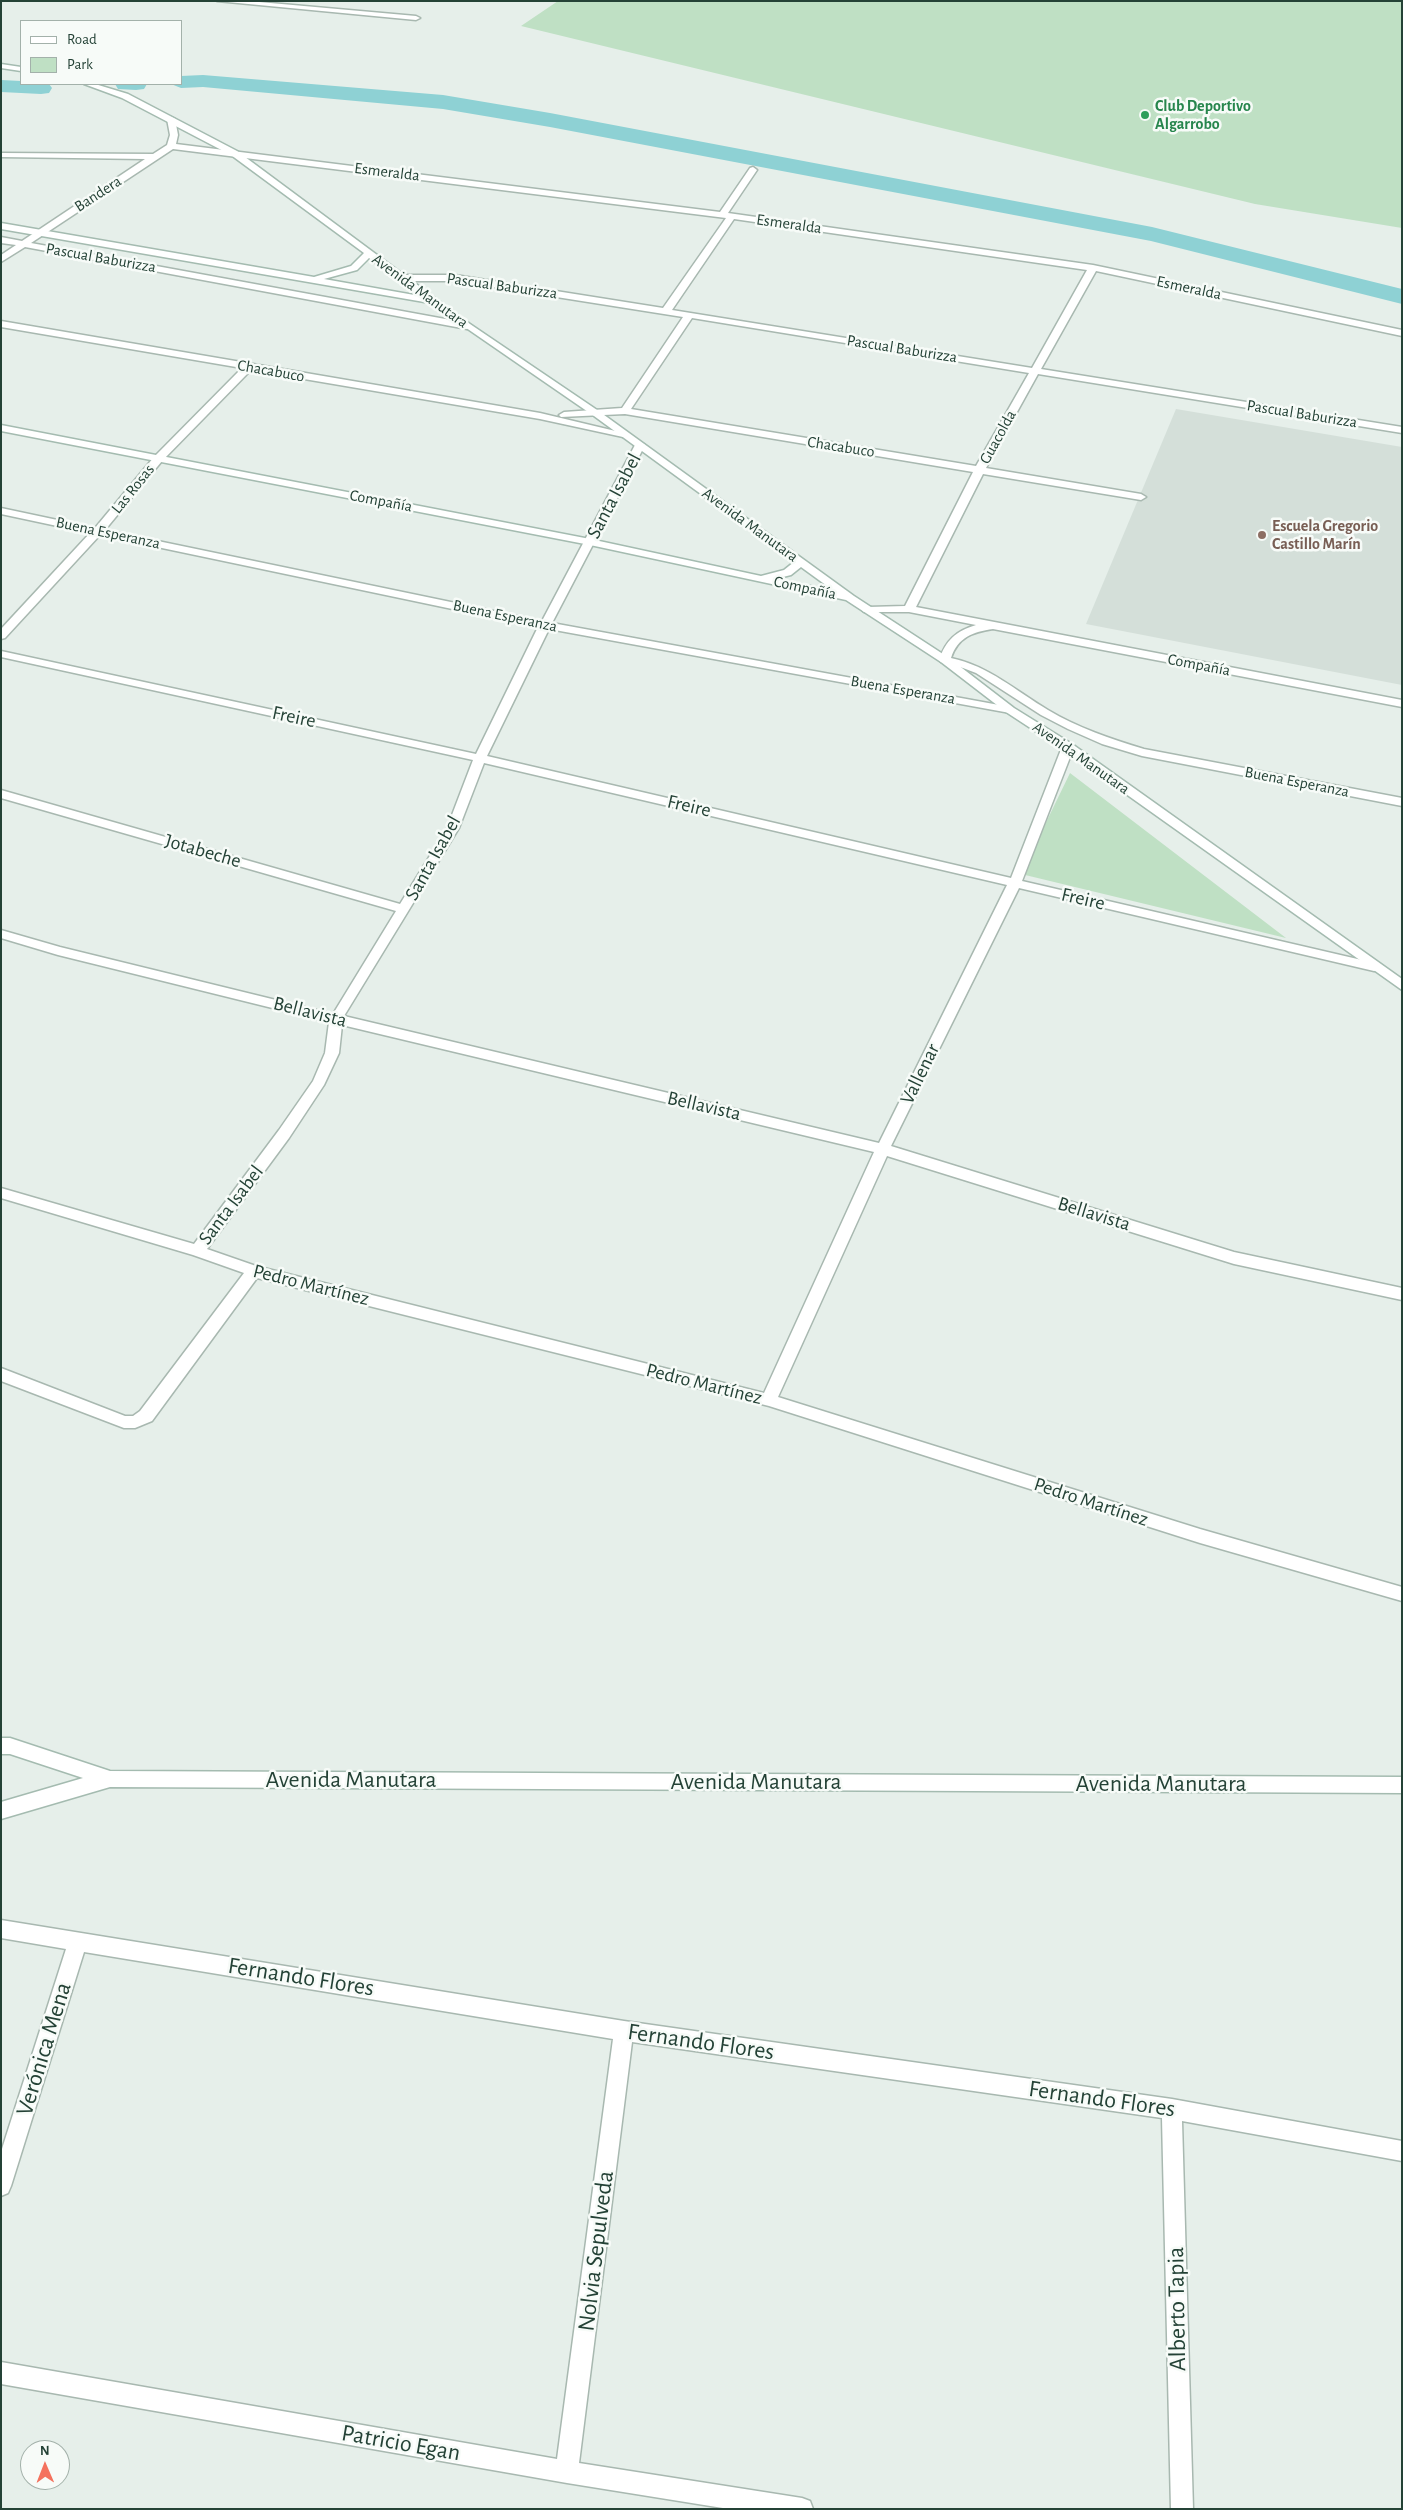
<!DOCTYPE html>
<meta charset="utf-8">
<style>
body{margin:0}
#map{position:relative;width:1403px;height:2510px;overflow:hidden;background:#e6efea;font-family:"Alegreya Sans",sans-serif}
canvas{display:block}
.frame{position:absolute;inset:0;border:2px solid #244236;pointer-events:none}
.legend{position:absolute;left:20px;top:20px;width:162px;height:65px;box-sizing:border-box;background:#f7fbf8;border:1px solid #a3b1aa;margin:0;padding:6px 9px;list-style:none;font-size:15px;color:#244236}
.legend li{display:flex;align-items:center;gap:10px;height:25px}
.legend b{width:25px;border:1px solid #a3b1aa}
.north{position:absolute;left:20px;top:2440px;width:50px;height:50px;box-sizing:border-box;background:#f7fbf8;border:1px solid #a3b1aa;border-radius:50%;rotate:359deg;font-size:14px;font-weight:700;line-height:20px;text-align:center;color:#244236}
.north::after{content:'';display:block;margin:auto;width:18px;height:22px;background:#f4725e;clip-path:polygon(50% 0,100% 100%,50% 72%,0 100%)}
</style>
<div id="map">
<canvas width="1403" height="2510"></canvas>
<div class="frame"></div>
<ul class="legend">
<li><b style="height:6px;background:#fff"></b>Road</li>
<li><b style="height:14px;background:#bfe0c4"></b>Park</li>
</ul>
<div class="north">N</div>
</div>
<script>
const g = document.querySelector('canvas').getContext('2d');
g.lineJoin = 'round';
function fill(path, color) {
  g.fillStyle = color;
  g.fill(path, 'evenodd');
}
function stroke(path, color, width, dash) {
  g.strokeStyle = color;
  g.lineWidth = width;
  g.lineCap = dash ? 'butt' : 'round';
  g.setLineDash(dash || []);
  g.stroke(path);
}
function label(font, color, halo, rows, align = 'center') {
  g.font = font + ' "Alegreya Sans",sans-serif';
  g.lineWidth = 5;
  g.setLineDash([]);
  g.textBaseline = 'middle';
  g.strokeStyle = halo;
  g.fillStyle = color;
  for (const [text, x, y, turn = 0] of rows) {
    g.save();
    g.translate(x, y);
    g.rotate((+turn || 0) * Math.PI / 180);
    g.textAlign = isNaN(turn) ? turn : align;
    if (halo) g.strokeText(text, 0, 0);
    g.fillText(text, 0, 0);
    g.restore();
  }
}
fill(new Path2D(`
 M1176,409L1402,447V685L1086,624Z`), '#d4dfd9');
fill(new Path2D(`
 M558,1H1402V228L1255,204L521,26Z
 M1070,773L1286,938L1021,874Z`), '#bfe0c4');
fill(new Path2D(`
 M203,75L443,95L550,113L1152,227L1402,289V304L1151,241L550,127L443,109L203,87L181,88L171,84H181V76Z
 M1,80L21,81V84H49L52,88L49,93L41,94L1,92Z
 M115,84H147L144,89L136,90L118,89Z`), '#8ed1d4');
const street = new Path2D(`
 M217,1H248L416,16L420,18L416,20Z
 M171,117L175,119L178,135L176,144L720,212L750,168L753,167L757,170L728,213L1093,265L1402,330V336L1096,271L1041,369L1402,427V433L1038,374L986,468L1141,494L1146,497L1141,500L983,474L916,607L1402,700V707L993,629C973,632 958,637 951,658C989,666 1016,691 1048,710C1078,728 1111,739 1144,749L1402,798V806L1142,756L1102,744L1068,729L1041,715L976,673L963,668L941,662L939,660C946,640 956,631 976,625L909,612H864L862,610L868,607L905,606L973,472L625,414L561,417L559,415L564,412L622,408L683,317L455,281H402L397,278L402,275H455L663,308L726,218L173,149L31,243L467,323L472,326L467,329L25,247L1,262V255L16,245L1,243V237L22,241L145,159L1,157V153L153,154L167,145L170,135L167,119ZM734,219L1087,270L1032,368L672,310ZM692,318L1029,373L976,466L631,409Z
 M1,321L540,413L628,434L623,437L540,419L251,370L162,461L105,530L542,621L635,445L640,442L645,445L552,623L1010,707L1016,710L1010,713L549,629L487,756L1011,878L1062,747L1068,743L1074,747L1022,881L1379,964L1381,967L1379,970L1374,971L1019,888L891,1146L1234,1252L1402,1288V1300L1234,1264L887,1156L778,1397L1200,1529L1402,1587V1601L1200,1543L769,1406L257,1278L152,1421L135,1428H124L1,1381V1368L125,1416H133L140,1411L244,1273L193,1255L1,1198V1188L194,1244L279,1130L313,1081L325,1053L329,1022L58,955L1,938V930L60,947L333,1014L396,911L1,798V790L400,904L447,828L473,760L1,657V651L476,754L538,627L100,535L5,638L1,639V629L90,533L1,514V508L95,528L154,457L242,368L1,327ZM484,763L1007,885L879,1143L344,1016L459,828ZM342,1025L874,1152L764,1393L256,1266L207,1249L289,1138L324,1085L339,1053Z
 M1,1920L624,2021L1172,2099L1402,2141V2161L1182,2121L1193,2509H1171L1162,2118L632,2042L579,2463L802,2498L810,2501L813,2509H729L567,2483L1,2384V2362L557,2459L613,2039L84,1952L11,2186L8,2193L1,2196V2152L66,1949L1,1938Z`);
const secondary = new Path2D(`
 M1,64L21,67V71L1,68Z
 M84,84H95L128,94L237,151L470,324L600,412L854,596L949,658L1014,708L1072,744L1402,979V990L1064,750L1006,712L941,662L846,600L590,545L1,431V425L590,539L761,576L784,570L794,562L594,416L430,303L1,229V223L314,277L351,266L364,253L231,155L122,98ZM369,258L420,296L324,279L357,270ZM801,567L834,591L775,579L791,575Z
 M1,1738H10L110,1771L1402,1777V1793L110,1787L1,1819V1802L83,1778L10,1754H1Z`);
stroke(street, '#a8b8b0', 3);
stroke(secondary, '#a4bbb0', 3);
fill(street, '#fff');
fill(secondary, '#fff');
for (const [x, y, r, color] of [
 [1145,115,5,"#2e9e5b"],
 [1262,535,5,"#8d6e63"]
]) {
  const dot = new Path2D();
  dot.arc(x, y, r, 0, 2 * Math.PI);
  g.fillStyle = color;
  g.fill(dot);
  stroke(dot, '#f7fbf8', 2);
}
label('bold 16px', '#27864d', '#f7fbf8', [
 ["Club Deportivo",1155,106],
 ["Algarrobo",1155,124]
], 'left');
label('16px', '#244236', '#f7fbf8', [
 ["Esmeralda",387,172,7],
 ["Bandera",98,194,-33],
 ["Esmeralda",789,224,8],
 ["Pascual Baburizza",101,258,10],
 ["Pascual Baburizza",502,286,8],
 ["Esmeralda",1189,288,12],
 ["Avenida Manutara",420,291,36],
 ["Pascual Baburizza",902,349,9],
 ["Chacabuco",271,371,10],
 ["Pascual Baburizza",1302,414,9],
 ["Guacolda",998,437,-61],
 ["Chacabuco",841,447,9],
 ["Las Rosas",133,489,-51],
 ["Compañía",381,501,11],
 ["Avenida Manutara",750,525,36],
 ["Buena Esperanza",108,533,12],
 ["Compañía",805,588,12],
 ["Buena Esperanza",505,616,12],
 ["Compañía",1199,665,11],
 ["Buena Esperanza",903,690,10],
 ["Avenida Manutara",1081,758,35],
 ["Buena Esperanza",1297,782,11]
]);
label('bold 16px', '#785e54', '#f7fbf8', [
 ["Escuela Gregorio",1272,526],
 ["Castillo Marín",1272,544]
], 'left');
label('20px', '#244236', '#f7fbf8', [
 ["Santa Isabel",614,496,-62],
 ["Freire",294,717,12],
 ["Freire",689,806,13],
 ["Jotabeche",203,851,16],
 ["Santa Isabel",433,858,-61],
 ["Freire",1083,899,13],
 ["Bellavista",310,1012,14],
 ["Vallenar",920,1074,-64],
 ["Bellavista",704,1106,13],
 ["Santa Isabel",231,1205,-53],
 ["Bellavista",1094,1214,17],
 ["Pedro Martínez",311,1285,14],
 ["Pedro Martínez",704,1384,14],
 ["Pedro Martínez",1091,1502,18]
]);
label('24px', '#244236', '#f7fbf8', [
 ["Avenida Manutara",351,1780],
 ["Avenida Manutara",756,1782],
 ["Avenida Manutara",1161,1784],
 ["Fernando Flores",301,1977,9],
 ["Fernando Flores",701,2042,8],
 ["Verónica Mena",44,2049,-73],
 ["Fernando Flores",1102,2099,8],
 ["Nolvia Sepulveda",596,2251,-83],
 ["Alberto Tapia",1177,2309,-91],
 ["Patricio Egan",401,2443,10]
]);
</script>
